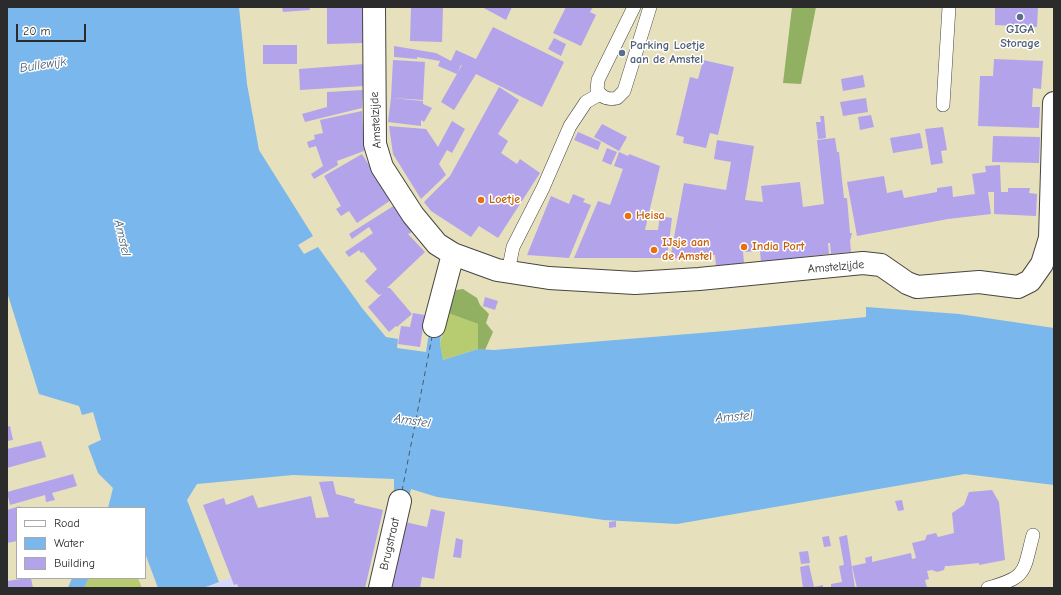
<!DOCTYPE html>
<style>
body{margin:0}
#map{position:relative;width:1061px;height:595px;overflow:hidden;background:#e6e0bc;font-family:"Comic Neue",sans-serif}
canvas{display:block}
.frame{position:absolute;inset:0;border:8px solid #2b2b2b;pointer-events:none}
.legend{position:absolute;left:16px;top:507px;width:130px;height:72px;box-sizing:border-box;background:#fff;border:1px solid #aaa;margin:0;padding:5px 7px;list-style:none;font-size:12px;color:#2b2b2b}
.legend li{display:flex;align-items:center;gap:8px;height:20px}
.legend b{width:20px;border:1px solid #aaa}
.scale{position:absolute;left:16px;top:24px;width:70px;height:18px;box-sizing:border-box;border:2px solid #2b2b2b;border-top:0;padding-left:5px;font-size:12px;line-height:14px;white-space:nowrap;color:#2b2b2b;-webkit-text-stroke:3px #fff;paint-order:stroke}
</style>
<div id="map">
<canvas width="1061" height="595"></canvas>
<div class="frame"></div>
<ul class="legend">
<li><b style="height:5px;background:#fff"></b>Road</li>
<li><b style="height:11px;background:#79b7ec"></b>Water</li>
<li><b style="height:11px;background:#b3a3eb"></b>Building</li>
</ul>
<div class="scale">20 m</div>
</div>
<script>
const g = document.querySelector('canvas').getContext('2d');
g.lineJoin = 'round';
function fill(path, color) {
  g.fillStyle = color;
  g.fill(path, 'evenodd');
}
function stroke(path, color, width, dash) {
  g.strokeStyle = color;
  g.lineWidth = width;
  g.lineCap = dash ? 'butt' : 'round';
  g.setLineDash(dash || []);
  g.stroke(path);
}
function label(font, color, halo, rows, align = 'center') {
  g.font = font + ' "Comic Neue",sans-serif';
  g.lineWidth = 3;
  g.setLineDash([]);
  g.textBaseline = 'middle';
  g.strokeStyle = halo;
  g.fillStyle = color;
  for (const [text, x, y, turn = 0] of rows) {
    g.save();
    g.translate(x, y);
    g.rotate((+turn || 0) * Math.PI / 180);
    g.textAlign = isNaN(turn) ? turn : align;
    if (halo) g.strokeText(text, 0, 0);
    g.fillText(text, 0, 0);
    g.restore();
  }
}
fill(new Path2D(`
 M270,565L276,588H200Z`), '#d5d8f9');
fill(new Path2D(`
 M448,313L478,324V349L443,360L440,343Z
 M89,578H138L142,588H84Z`), '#b7cc70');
fill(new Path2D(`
 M792,7H816L801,84L783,83Z
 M463,289L477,298L480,305L489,314L486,323L493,332L485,350L478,349V324L448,313L456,290Z`), '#91b062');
fill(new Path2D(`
 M7,7H239L247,84L259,150L313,236L298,245L304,254L318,247L362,308L386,337L398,339L397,348L426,352L430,326L442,327L440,343L443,360L478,349L494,350L725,331L866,317V307L959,314L1054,328V485L965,474L677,524L604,520L437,497L411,489L408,503L394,498V479L293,475L197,484L187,500L219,582L203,588H158L145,553V508H108L113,488L98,473L88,446L101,440L93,412L82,415L79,406L39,394L7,292Z
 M72,578H89L84,588H68Z`), '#79b7ec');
stroke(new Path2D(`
 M402,491L432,337`), '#465c6f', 1, [5, 4]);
fill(new Path2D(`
 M282,7H309L310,10L283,12Z
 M327,7H363L364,43L327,44Z
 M411,7H443L442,42L410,41Z
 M482,7H512L506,20Z
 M566,7H593L590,12L596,15L581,46L553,33Z
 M995,7H1038L1037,27L995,25Z
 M493,27L564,62L542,107L476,74L454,110L441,102L462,65H461L457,74L438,66L440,61L417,57V59L394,57V46L436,53L451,61L456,50L476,59Z
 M554,38L566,44L561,56L548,49Z
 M263,45H297V64H263Z
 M994,59L1043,61L1041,89L1033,88L1032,107H1040L1039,128L978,126L980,76H993Z
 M393,60L425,62L423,100L391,98Z
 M703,60L734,67L718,135L710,133L706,148L683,143L684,137L676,135L690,77L698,79Z
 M364,64V86L300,90L299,69Z
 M863,75L865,87L843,91L841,79Z
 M499,87L519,100L498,134L508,141L501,153L517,164L520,159L540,173L498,238L479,226L471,237L431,211L424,202L450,176Z
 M363,90L362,108L305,122L302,114L327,107V92Z
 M391,98L423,101V104L432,108L424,122L421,120V126L388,122Z
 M866,98L868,112L843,116L840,102Z
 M362,111L364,151L337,161L338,165L314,179L311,174L323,166L316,146L309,148L307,142L315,139L314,135L323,133L320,120Z
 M871,115L874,127L860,130L858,117Z
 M820,116H824L826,138L818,139L816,122H821Z
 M452,121L465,129L452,153L447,150L439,164L446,175L421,199L393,154L389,126L426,129L438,147Z
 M602,124L627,137L619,151L594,137Z
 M943,127L947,150L941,151L943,163L931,165L925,129Z
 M578,132L601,142L598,150L574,140Z
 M920,133L923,148L893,153L890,138Z
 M993,136L1040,137L1039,163L992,162Z
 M835,138L837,152H839L844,198H847L850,233H852L850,241L851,252L831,254L830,243H828L829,254L761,262L760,251L743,252L744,263L716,266L715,255L670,259L684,183L726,190L731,162L714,159L717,140L754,146L745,200L763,202L761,186L800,182L803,207L824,204L817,140Z
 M607,148L617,152L611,165L602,161Z
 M619,152L628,156L629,154L660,166L645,230H658L660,216L672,218L667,258H574L598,201L610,205L623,169L614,166Z
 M362,154L391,200L357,223L349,211L341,216L336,209L341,206L324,176Z
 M1000,165L1001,192H1008V188H1030L1029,193L1037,194L1036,216L994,214V192H988L991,214L948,219L857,236L847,182L884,176L887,193L902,190L904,198L937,192V188L952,186L953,197L975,194L972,174L986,172L985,166Z
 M573,194L585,199L583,202L591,205L569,258L527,255L551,196L569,204Z
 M395,205L412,232L408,234L425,252L387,288H390L412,314L397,327L396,326L389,332L368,307L382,294L379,295L365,281L377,269L363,252L361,253L359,250L349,257L345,252L373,233L369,227L352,239L349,234Z
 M485,297L498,301L495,310L483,306Z
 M413,313L425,315L420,347L398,344L401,326L410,327Z
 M10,426L13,440L7,441V427Z
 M41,441L46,457L7,468V449Z
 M73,474L77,486L52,493L55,500L46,502L45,495L10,505L7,492Z
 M333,481L336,494L355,499L354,503L383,510L365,588H239L237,584L234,585L203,505L224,498L226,505L253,495L258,508L311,496L316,518L329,517L319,482Z
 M992,490L999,502L1005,560L979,565V563L948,566H945L944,570L937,572L932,570L927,571L929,579L925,580L927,588H857L852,566L866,563L865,558L872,556V562L911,553L912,559L916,558L912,543L925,540L927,535L936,533L938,537L954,533L952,513L964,505L969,492Z
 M902,500L904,510L898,511L895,501Z
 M20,506V508H17V541L7,543V510Z
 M431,509L445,512L434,579L422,577L420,588H391L405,522L427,527Z
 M616,521V527L609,528V522Z
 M847,535L855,588H831V584L842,582L839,566L844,565L839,537Z
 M829,536L831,546L824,547L822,537Z
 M456,538L463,540L461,558L453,557Z
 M808,551L810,563L801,564L799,552Z
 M809,565L814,587L823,585V588H803L800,567Z
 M29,578H31L33,588H7V581Z`), '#b3a3eb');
const service = new Path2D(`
 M634,7L598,80L597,90C602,98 608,100 617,98L624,91L650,7
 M943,105L949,7
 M508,272L513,247L543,188L570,126L586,102L600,94
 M988,588C1028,577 1023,572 1033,535`);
const minor = new Path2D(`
 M374,7L375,144L382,167L413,215L437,244L453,254L497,270L549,278L635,283L699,279L863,263L881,265L907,283L917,287L979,282L1018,287L1030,281L1042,264L1050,238L1054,103
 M434,326L453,254
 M380,588L400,501`);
stroke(service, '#474641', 14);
stroke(minor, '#474641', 24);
stroke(service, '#fff', 13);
stroke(minor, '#fff', 22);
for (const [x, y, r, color] of [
 [1020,17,4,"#5c6f8a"],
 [622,53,4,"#5c6f8a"],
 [481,200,4,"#e8710a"],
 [628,216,4,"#e8710a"],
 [744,247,4,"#e8710a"],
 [654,250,4,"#e8710a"]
]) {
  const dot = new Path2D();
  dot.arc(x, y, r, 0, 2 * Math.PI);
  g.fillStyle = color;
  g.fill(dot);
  stroke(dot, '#fff', 1.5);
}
label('bold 12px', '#4e5e75', '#fff', [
 ["GIGA",1020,30],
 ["Storage",1020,44],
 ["Parking Loetje",630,46,"left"],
 ["aan de Amstel",630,60,"left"]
]);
label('12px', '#2b2b2b', '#fff', [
 ["Amstelzijde",376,120,-93],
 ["Amstelzijde",836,267,-5],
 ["Brugstraat",390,544,-77]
]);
label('bold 12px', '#c56008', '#fff', [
 ["Loetje",489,200],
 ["Heisa",636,216],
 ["IJsje aan",662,243],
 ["de Amstel",662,257],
 ["India Port",752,247]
], 'left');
label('italic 13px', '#465c6f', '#fff', [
 ["Bullewijk",43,65,-9],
 ["Amstel",122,238,77],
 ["Amstel",734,417,-4],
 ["Amstel",412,421,9]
]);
</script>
